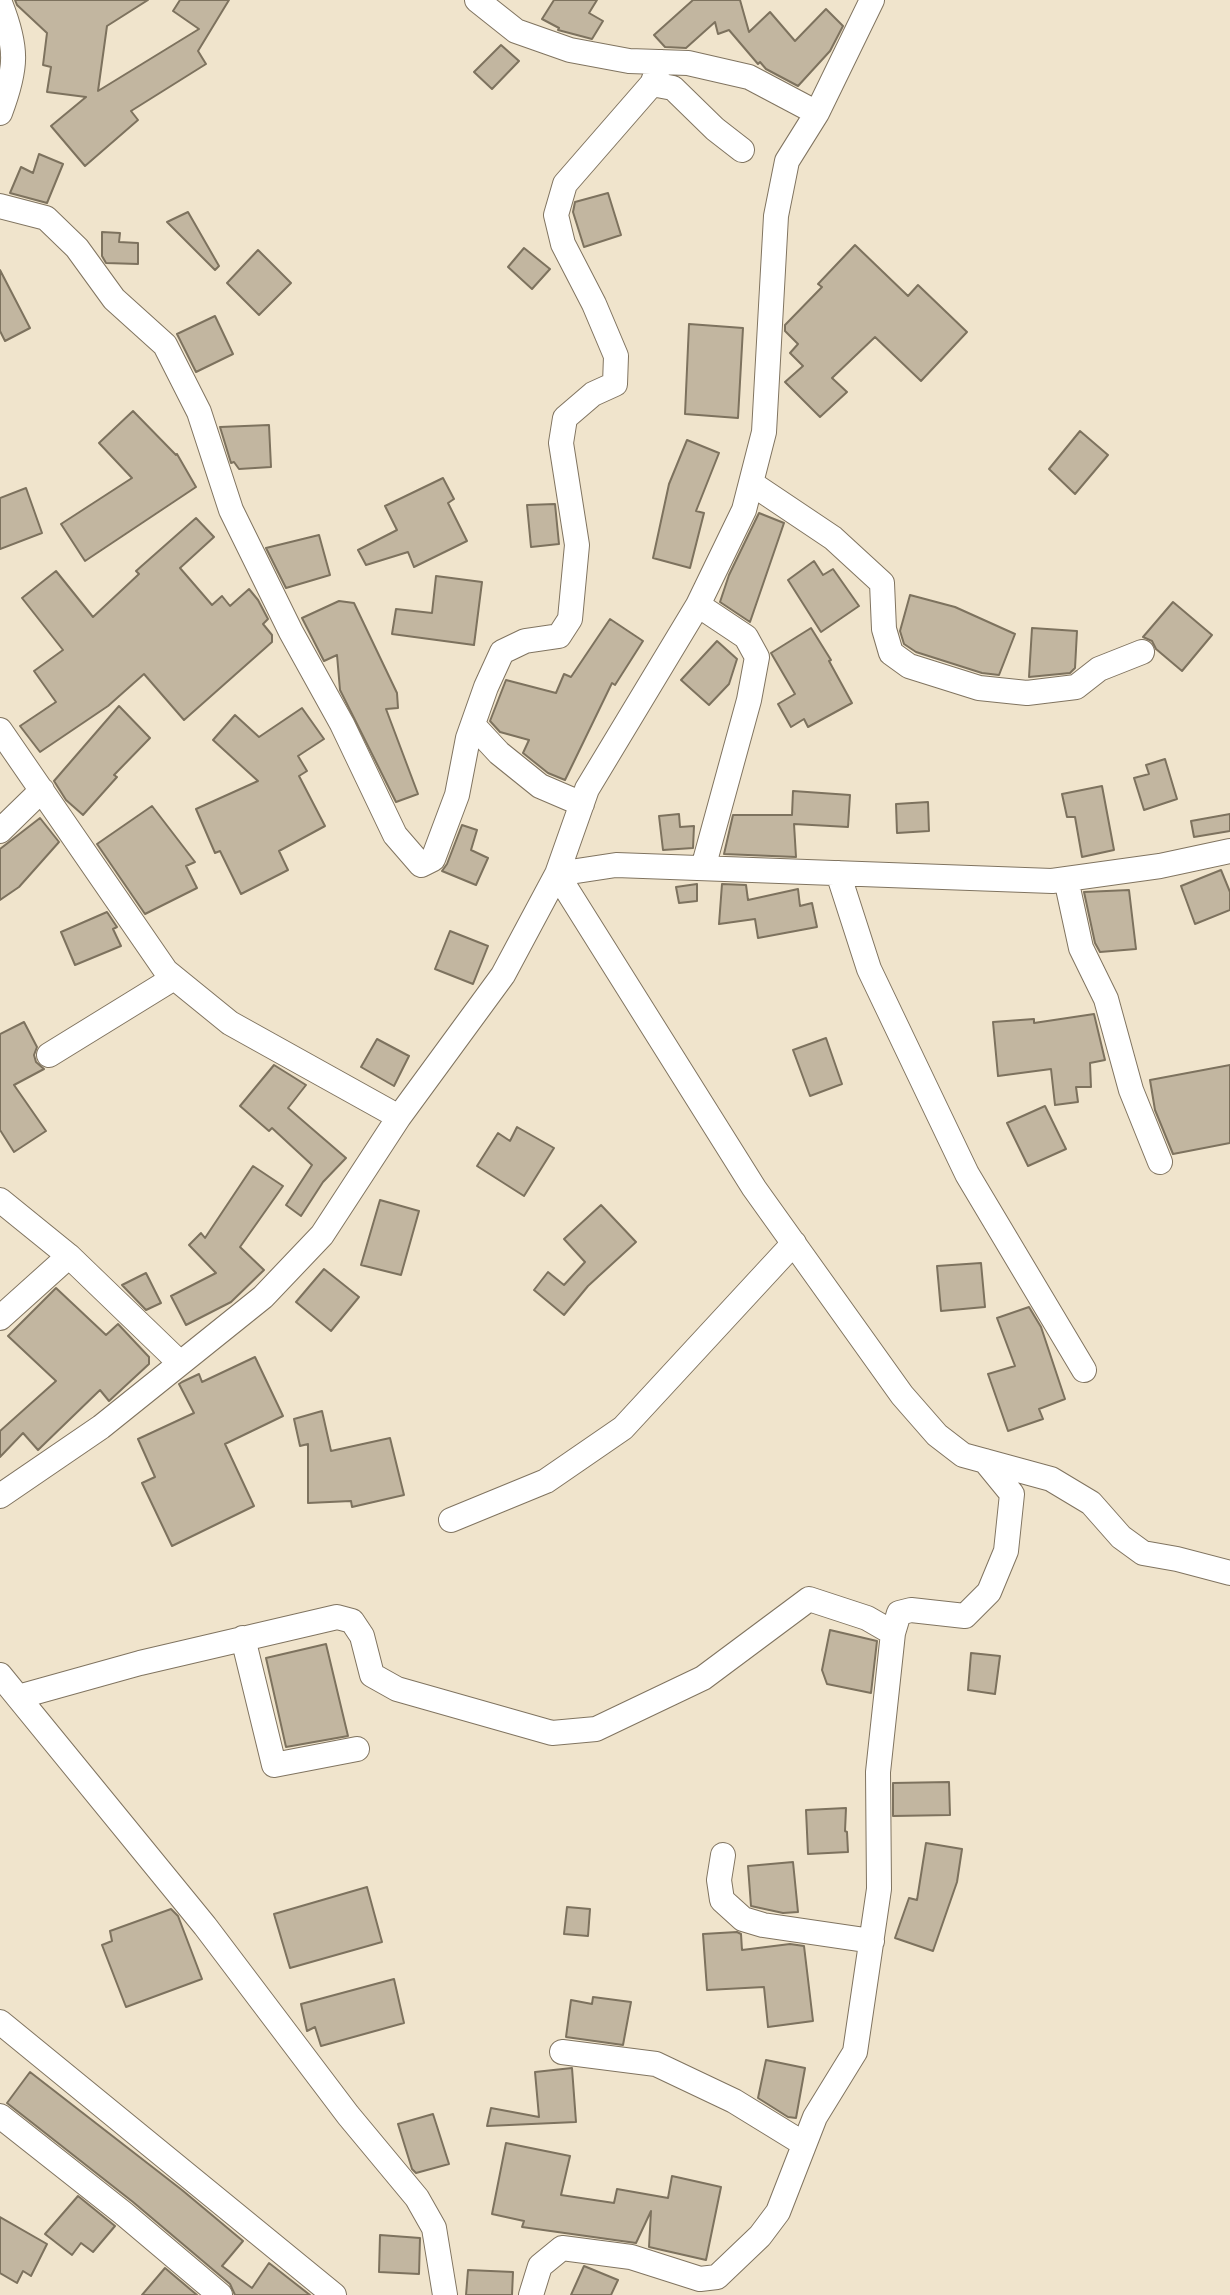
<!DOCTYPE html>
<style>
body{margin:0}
canvas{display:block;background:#f0e4cc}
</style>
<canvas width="1230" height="2295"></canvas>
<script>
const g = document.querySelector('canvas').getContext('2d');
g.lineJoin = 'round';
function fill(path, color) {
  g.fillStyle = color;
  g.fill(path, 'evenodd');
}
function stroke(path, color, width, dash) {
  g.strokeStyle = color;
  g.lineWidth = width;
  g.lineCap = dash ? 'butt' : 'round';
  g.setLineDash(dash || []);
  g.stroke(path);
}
const building = new Path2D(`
 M15,0H148L107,26L98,91L199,29L173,11L180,0H229L198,51L206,64L131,111L138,120L85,166L51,126L86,97L47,92L51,67L43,65L47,33L17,5Z
 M554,0H597L589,13L603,21L592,39L558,30L559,28L542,19Z
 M693,0H740L749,32L770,12L795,41L826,9L843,26L830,51L798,86L766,69L760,62L758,64L729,30L718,34L715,22L686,48L665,47L654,35Z
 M501,45L519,61L492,89L474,72Z
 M39,154L63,164L47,203L10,193L21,167L33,173Z
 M608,193L621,235L584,247L573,212L575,202Z
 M188,212L219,266L215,270L167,222Z
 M102,232L120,233L119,242L138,243V264L106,263L102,256Z
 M855,245L908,296L918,285L967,332L921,381L875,337L832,378L847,392L820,417L785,382L803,366L790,353L798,344L785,331V325L822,287L818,284Z
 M524,248L550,269L532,289L508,267Z
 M258,250L291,283L259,315L227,283Z
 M0,270L30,328L5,341L0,331Z
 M215,316L233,354L196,372L177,334Z
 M689,324L743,328L738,418L685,414Z
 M133,411L176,455L177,454L196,487L85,561L61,524L132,478L99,443Z
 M269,425L271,467L239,469L234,462L231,463L220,427Z
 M1080,431L1108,455L1075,494L1049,469Z
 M687,440L719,453L696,511L704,513L690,568L653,558L669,484Z
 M443,478L454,499L448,503L467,541L414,567L408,552L366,565L358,550L397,530L385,506Z
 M26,488L42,533L0,549V498Z
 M555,504L559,544L531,547L527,505Z
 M759,513L784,523L750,622L720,602L729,575Z
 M196,518L214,537L180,568L212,605L222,596L230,606L249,589L258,600L268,619L263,624L272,635V642L184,720L144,674L108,706L40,752L20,726L56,702L34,671L63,650L22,598L56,571L93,617L139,574L136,571Z
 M319,535L330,575L286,588L266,548Z
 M814,561L823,575L833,569L859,606L821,632L788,580Z
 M436,576L482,582L474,645L392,634L396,609L432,613Z
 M910,595L955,607L1015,634L999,675L982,673L916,652L904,644L900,631Z
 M339,601L354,603L397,693L398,708L386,709L418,794L396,802L340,690L337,655L324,661L302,618Z
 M1173,602L1212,635L1182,671L1156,649L1152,641L1143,637Z
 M610,619L643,641L615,685L612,683L565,780L548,773L523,753L529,740L500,732L490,721L506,680L556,693L564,674L571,677Z
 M811,628L831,660L829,661L852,703L808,727L804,719L791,727L778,704L795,694L771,653Z
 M1032,628L1077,631L1075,668L1070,673L1029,677Z
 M717,641L737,659L729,684L709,705L681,680Z
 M119,706L150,738L114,775L117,777L83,815L66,800L54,781Z
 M302,708L324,739L298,756L307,771L299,776L325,826L279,851L288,870L241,894L220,851L215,853L196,809L258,781L213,740L235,715L259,737Z
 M1165,759L1177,799L1144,810L1134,778L1149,774L1146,765Z
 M1102,786L1114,850L1082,857L1075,817H1067L1062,794Z
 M793,791L850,795L848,827L794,824L796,857L724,854L733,815H792Z
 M928,802L929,831L897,833L896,804Z
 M152,806L195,862L186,866L197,888L145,914L97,844Z
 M679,814L680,827L694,826L693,848L663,850L659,816Z
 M1230,814V831L1194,837L1191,821Z
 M40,818L59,842L19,887L0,900V849Z
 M462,825L477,830L471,850L488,858L476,885L442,871L447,864Z
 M1221,870L1230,892V910L1195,924L1181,886Z
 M697,884V901L679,903L676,887Z
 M722,884L746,885L748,900L798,889L800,906L812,903L817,927L758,938L755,919L719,924Z
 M1129,890L1136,949L1100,952L1095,943L1084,892Z
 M107,912L117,927L113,929L121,946L75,965L61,932Z
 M450,931L488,946L473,984L435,969Z
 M1094,1014L1105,1060L1090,1063L1091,1087H1076L1078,1102L1055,1105L1051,1069L998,1076L993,1022L1034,1019V1023Z
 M24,1022L37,1047L34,1055L36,1062L44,1069L14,1085L46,1131L14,1152L0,1130V1034Z
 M826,1038L842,1084L810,1096L793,1050Z
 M377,1039L409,1056L394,1086L361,1067Z
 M274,1065L306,1085L288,1108L346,1158L323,1182L301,1216L286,1205L312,1165L272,1128L269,1131L240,1106Z
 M1230,1065V1143L1173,1154L1155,1110L1150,1080Z
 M1045,1106L1066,1149L1028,1166L1007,1123Z
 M517,1127L554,1148L524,1196L477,1166L498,1133L510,1141Z
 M253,1166L283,1186L240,1247L264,1270L231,1302L186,1325L171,1296L216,1273L189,1245L201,1233L205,1238Z
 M380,1200L419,1211L401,1275L361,1265Z
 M601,1205L636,1242L588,1286L564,1315L534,1290L548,1272L564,1285L585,1262L564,1239Z
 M981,1263L985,1307L941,1311L937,1266Z
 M324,1269L359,1297L331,1331L296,1302Z
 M146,1273L161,1303L146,1310L122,1285Z
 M56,1288L106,1335L118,1324L149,1357V1364L109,1401L100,1390L38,1450L23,1433L0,1457V1431L56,1381L8,1336Z
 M1029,1307L1041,1327L1065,1399L1039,1409L1043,1419L1008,1431L988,1374L1015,1366L997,1318Z
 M255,1357L283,1416L225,1444L254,1506L172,1546L142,1483L155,1477L138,1439L194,1413L179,1384L182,1382L199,1374L202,1382Z
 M322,1411L331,1451L390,1438L404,1495L352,1507L351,1501L308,1503V1444L300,1446L294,1419Z
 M830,1630L877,1641L871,1693L827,1684L822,1670Z
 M326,1644L348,1736L286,1747L266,1658Z
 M971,1653L1000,1656L995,1694L968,1690Z
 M949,1782L950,1815L893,1816V1783Z
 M846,1808L845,1831L847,1832L848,1852L808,1854L806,1810Z
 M926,1843L962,1849L957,1882L933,1951L895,1938L909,1898L917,1900Z
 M793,1862L798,1912L783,1913L751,1906L748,1866Z
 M367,1887L382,1942L290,1968L274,1914Z
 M567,1907L590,1909L588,1936L564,1934Z
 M171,1909L178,1916L202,1979L126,2007L102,1945L112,1941L110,1931Z
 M737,1932L741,1934L742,1950L790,1944L804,1946L813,2021L768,2027L764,1987L707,1990L703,1934Z
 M394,1979L404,2023L321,2046L315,2027L307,2031L301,2004Z
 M593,1997L631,2002L623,2045L566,2037L571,2000L592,2004Z
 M766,2060L805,2068L796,2118L788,2117L758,2098Z
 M572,2068L576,2122L487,2126L491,2108L539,2117L535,2072Z
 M30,2072L182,2190L243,2241L222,2266L252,2288L269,2263L310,2295H235L230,2284L133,2202L7,2103Z
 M433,2114L449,2164L416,2173L412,2169L398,2124Z
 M506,2143L570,2156L561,2195L614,2203L617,2189L668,2198L672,2176L721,2187L706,2260L649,2247L651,2211L636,2243L522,2227L524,2221L492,2214Z
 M78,2196L115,2226L93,2252L81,2243L72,2255L45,2234Z
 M0,2217L47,2244L31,2276L23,2271L17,2283L0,2273Z
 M380,2235L420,2238L419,2274L379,2272Z
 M584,2266L618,2280L611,2295H571Z
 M165,2268L197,2295H142Z
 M468,2270L513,2272L512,2295H466Z`);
fill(building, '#c2b6a0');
stroke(building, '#7d725e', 2);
const minor = new Path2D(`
 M477,0L516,31L570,50L629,61L688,63L749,77L817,113
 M0,3C18,48 17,68 0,113
 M652,84L673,88L715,129L742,150
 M0,206L46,218L77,248L114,299L165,345L199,412L231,510L291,632L342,724L395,835L421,865L433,859L457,795L468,738L486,687L502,652L525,641L559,636L570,619L577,545L561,443L565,418L593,394L615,384L616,356L594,304L563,244L556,215L565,184L652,84L661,62
 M751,483L833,538L882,583L884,629L891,653L909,666L979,688L1027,693L1076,687L1099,669L1142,652
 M698,605L746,637L757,657L749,700L703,868
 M473,725L499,753L540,786L582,804
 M0,730L166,971L230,1023L399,1117
 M0,831L42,790
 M1230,851L1160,866L1052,881L616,865L557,874L754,1188L902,1395L937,1435L963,1455L1051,1479L1091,1503L1121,1537L1143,1553L1177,1559L1230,1573
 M838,873L869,969L967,1174L1084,1370
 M1066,879L1081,948L1106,999L1131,1090L1160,1162
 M49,1055L174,978
 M0,1200L69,1256L180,1363
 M0,1318L69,1256
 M0,1496L101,1427L263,1297L322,1235L399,1117L503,975L557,874L587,789L698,605L744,510L764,432L776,216L787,161L817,113L872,0
 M451,1520L546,1481L623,1428L794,1243
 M243,1638L274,1765L357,1749
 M0,1675L205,1926L348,2115L417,2198L434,2228L445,2295
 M18,1697L140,1663L337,1617L352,1621L362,1636L372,1675L397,1689L552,1733L596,1729L703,1678L809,1599L867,1618L893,1633
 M723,1855L719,1880L722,1900L743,1919L763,1925L872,1941
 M0,2022L334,2295
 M562,2052L656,2064L734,2101L804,2144
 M0,2116L123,2213L220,2295
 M531,2295L540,2266L562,2248L631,2257L700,2279L717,2277L760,2236L778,2212L815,2117L855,2052L879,1889L878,1772L893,1633L899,1613L911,1610L965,1616L989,1592L1006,1551L1012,1494L985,1461`);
stroke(minor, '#807460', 26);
stroke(minor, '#fff', 24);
</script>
